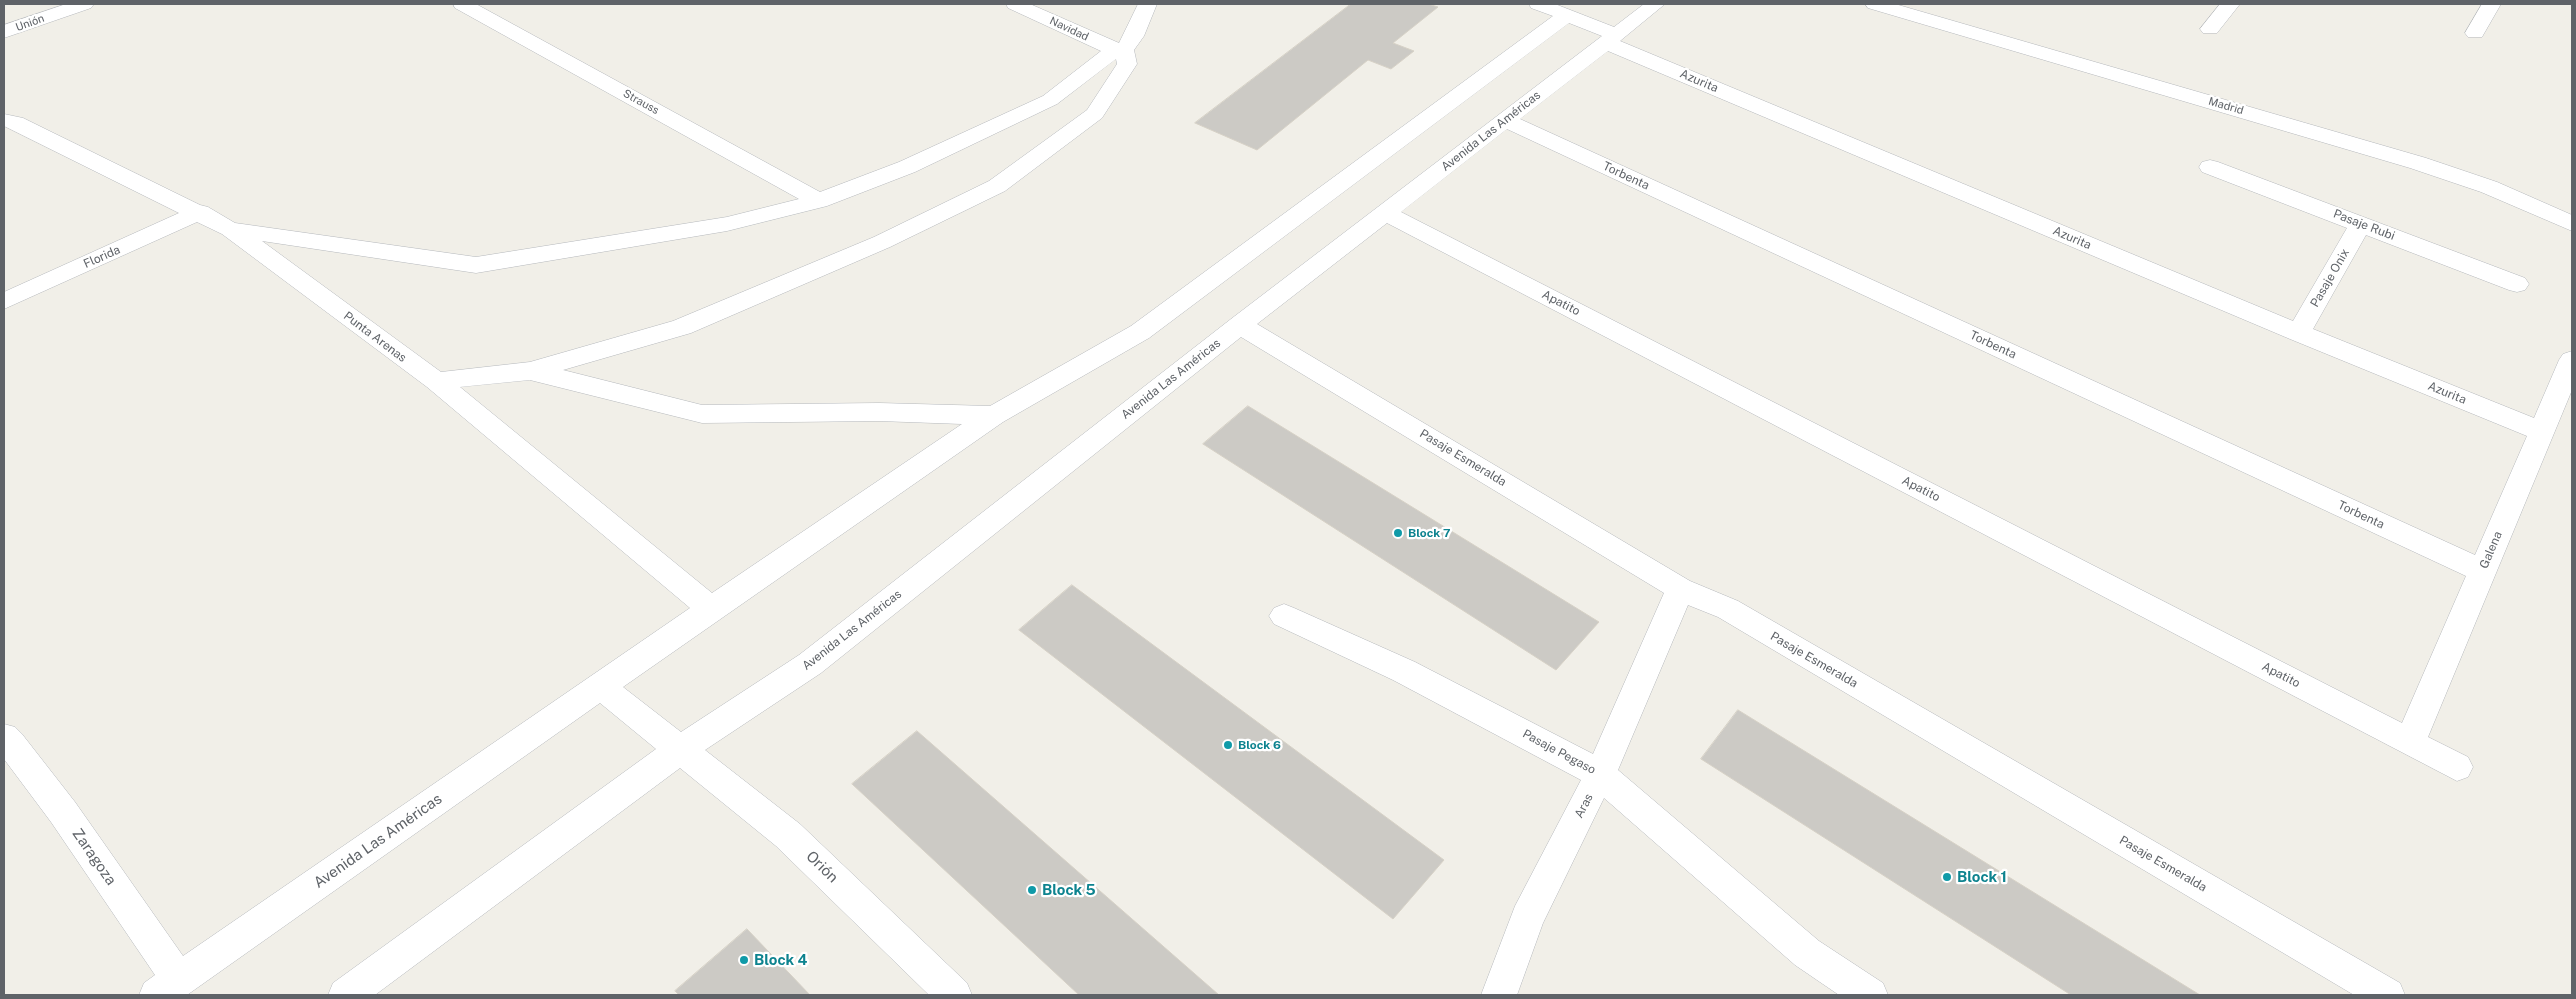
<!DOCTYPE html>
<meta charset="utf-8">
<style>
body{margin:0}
#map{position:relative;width:2576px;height:999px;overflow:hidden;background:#f1efe8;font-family:"Public Sans",sans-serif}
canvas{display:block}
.frame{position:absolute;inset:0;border:5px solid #5f6368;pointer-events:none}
</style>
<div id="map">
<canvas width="2576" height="999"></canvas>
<div class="frame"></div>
</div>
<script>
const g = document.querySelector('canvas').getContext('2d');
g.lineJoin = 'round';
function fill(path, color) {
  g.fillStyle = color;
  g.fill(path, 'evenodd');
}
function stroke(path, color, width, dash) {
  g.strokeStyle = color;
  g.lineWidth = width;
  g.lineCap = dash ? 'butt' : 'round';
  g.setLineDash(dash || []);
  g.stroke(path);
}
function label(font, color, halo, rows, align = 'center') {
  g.font = font + ' "Public Sans",sans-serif';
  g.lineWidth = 4.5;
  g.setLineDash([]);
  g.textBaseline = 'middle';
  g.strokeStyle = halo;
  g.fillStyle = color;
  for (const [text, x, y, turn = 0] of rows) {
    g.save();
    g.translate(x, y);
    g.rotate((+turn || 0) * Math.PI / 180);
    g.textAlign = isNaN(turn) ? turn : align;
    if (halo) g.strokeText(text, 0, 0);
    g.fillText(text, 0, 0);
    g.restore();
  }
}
const building = new Path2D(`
 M1351,4H1428L1438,7L1393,43L1414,51L1391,69L1368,60L1257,150L1195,123Z
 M1248,406L1599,622L1556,670L1203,444Z
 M1072,585L1444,860L1393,919L1019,630Z
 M1738,710L2200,995H2071L1701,759Z
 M917,731L1219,995H1079L852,784Z
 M747,929L810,995H679L675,991Z`);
fill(building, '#cccac5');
stroke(building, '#d6d1c6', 1);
const minor = new Path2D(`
 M66,4H94L91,8L4,38V25Z
 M453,4H476L820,192L899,162L1043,96L1101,51L1008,8L1006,4H1030L1119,43L1138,4H1157L1144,36L1134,50L1137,64L1102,118L1005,191L890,247L691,333L563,370L702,405L879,403L990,406L1131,326L1553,16L1531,8L1529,4H1555L1614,27L1644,4H1665L1620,41L2293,321L2347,228L2202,172L2199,167L2202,162L2210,160L2218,162L2525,278L2529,284L2525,290L2517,292L2509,290L2366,235L2313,329L2534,418L2559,360L2563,354L2572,351V390L2428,737L2468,757L2473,767L2468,777L2457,781L1387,223L1257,324L1690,581L1738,601L2400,983L2405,995H2354L1718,617L1688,605L1618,770L1819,941L1883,983L1888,995H1839L1795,965L1604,798L1543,923L1517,995H1481L1515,906L1581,780L1393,680L1274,624L1269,616L1274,608L1284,604L1294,608L1415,662L1593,754L1664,593L1241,337L821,673L705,750L800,824L967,983L972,995H929L776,846L680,768L375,995H328L333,983L656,749L600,703L187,995H139L144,983L155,975L51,822L4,759V724L15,727L22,734L75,802L183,956L690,608L427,387L222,234L197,222L4,309V292L179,213L4,126V114L23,118L200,205L208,207L235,223L476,257L727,217L799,199L455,8ZM1569,23L1602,36L1231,319L799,655L681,732L623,687L1003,422L1149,338ZM1608,51L2290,339L2527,436L2475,555L1520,119ZM1116,59L1117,64L1087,110L989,181L874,237L673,321L530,362L441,372L262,241L476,273L727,231L827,206L915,172L1057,104ZM1507,129L2466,576L2402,723L1401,212ZM530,380L702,423L879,421L962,424L712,593L460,387Z
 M1865,4H1895L2426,158L2497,182L2572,215V231L2481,192L2410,168L1868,8Z
 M2220,4H2240L2217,33H2203L2200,29Z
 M2482,4H2501L2482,37H2468L2465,33Z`);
stroke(minor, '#b5b8bc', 1);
fill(minor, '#fff');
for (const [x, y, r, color] of [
 [1398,533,5,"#0f9aa8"],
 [1228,745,5,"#0f9aa8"],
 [1947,877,5,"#0f9aa8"],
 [1032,890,5,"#0f9aa8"],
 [744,960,5,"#0f9aa8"]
]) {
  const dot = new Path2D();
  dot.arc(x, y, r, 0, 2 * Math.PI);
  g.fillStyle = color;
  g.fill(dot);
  stroke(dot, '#fff', 2);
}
label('11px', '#5f6368', '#fff', [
 ["Unión",30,23,-20],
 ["Navidad",1069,29,25],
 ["Strauss",641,102,29],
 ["Madrid",2226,106,16]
]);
label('12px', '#5f6368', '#fff', [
 ["Azurita",1699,81,23],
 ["Avenida Las Américas",1491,131,-38],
 ["Torbenta",1626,176,25],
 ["Pasaje Rubi",2364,225,21],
 ["Azurita",2072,238,23],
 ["Florida",102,257,-24],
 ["Pasaje Onix",2330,278,-60],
 ["Apatito",1561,303,27],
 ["Punta Arenas",375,337,37],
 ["Torbenta",1993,345,25],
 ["Avenida Las Américas",1171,379,-38],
 ["Azurita",2447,393,22],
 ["Pasaje Esmeralda",1463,458,31],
 ["Apatito",1921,489,27],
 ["Torbenta",2361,515,25],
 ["Galena",2491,550,-67],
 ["Avenida Las Américas",852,630,-38],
 ["Pasaje Esmeralda",1814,660,30],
 ["Apatito",2281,675,27],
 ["Pasaje Pegaso",1559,752,28],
 ["Aras",1584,806,-63],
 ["Pasaje Esmeralda",2163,864,30]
]);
label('bold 12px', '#0d838f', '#fff', [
 ["Block 7",1408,533],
 ["Block 6",1238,745]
], 'left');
label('15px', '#5f6368', '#fff', [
 ["Avenida Las Américas",378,841,-35],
 ["Zaragoza",94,857,55],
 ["Orión",822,867,44]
]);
label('bold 15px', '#0d838f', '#fff', [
 ["Block 1",1957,877],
 ["Block 5",1042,890],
 ["Block 4",754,960]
], 'left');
</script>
